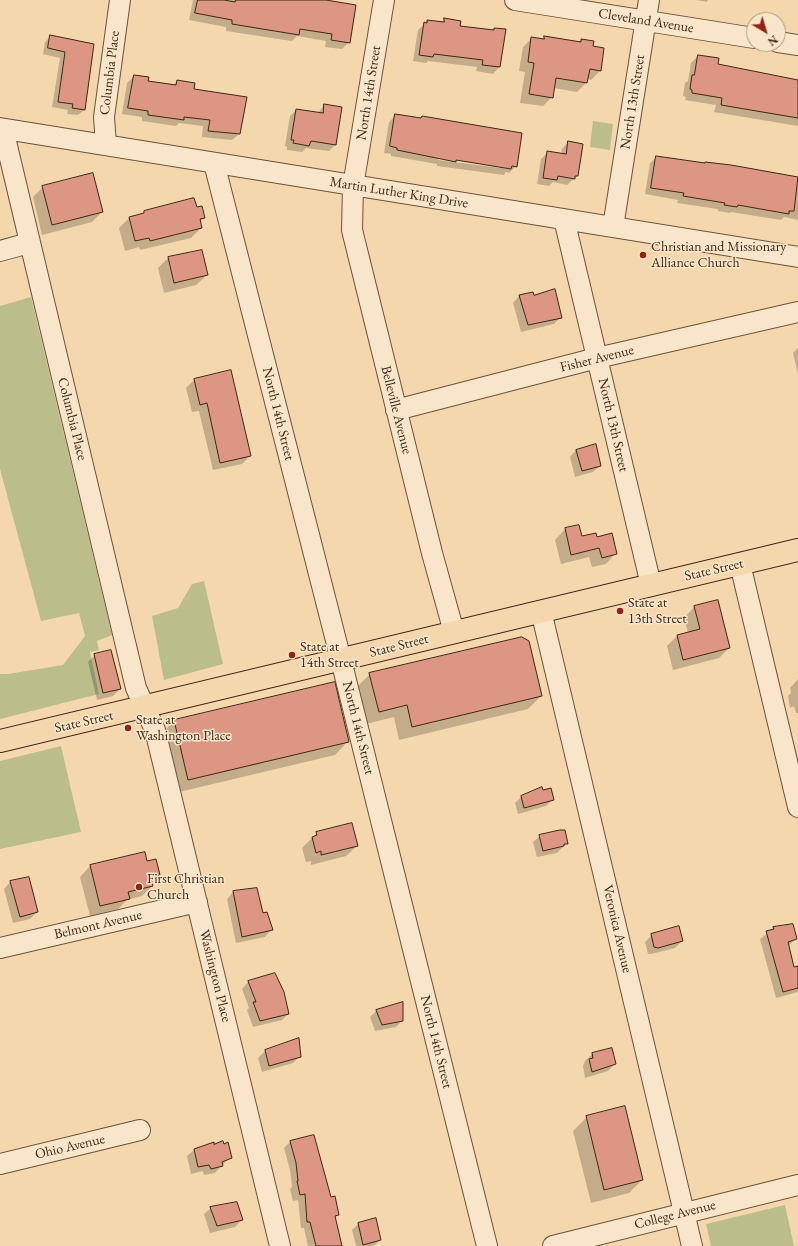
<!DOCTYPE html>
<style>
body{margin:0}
#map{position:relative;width:798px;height:1246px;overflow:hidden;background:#f5d7ae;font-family:"EB Garamond",serif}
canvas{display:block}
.north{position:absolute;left:746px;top:12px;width:40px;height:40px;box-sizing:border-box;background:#f8e5ca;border:1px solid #ae9982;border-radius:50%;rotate:142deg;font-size:11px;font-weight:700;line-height:16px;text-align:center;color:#3f2715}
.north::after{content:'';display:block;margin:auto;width:14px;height:18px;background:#8f2418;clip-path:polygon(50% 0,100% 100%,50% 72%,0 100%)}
</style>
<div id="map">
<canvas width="798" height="1246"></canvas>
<div class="north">N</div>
</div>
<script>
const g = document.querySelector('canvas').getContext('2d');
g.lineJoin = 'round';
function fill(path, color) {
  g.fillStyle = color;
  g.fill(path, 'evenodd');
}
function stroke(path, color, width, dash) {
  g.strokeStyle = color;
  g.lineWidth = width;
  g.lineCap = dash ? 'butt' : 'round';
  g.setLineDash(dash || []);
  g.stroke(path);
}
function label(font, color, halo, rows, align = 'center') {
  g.font = font + ' "EB Garamond",serif';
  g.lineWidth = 3;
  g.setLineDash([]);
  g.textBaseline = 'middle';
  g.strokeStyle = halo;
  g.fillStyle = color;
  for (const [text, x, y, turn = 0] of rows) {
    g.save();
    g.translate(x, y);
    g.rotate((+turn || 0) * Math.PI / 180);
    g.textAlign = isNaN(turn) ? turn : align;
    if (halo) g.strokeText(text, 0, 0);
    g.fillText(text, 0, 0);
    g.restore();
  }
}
fill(new Path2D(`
 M593,121L613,124L610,150L590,147Z
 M31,297L112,635L97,641L99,650L90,652L99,694L0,719V674H8L63,665L85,636L79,613L41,621L0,469V306Z
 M204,581L223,664L164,680L152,616L178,608L192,584Z
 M61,746L81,832L0,849V761Z
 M785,1205L794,1246H711L706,1224Z`), '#bbbe8b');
fill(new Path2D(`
 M193,0H318L349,42L342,49L325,47L326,41L297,36L292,41L226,31V27L189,20Z
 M696,0H708L707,2Z
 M445,19L459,27L492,31L494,29L499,67L493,74L476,71L477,67L428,61L426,63L413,61L418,30L428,21L441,23Z
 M50,37L93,45L84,110L78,115L67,114L68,110L52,107L60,58L43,54L45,42Z
 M545,37L579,42L581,40L592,47L600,71L591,80L587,79L586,83L577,92L554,88L552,97L543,106L520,103L525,72L519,71L523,47L532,38L542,40Z
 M698,56L717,65L798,81V126L714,112L716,105L685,100L686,97L683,96L685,83L688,81L691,63Z
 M134,76L147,81L173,86L177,81L193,89L239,134L232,140L202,137L203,126L179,123L176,126L142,121V117L122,114L127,83Z
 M324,105L335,145L329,151L306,148L302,152L287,150V147L285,146L290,116L296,110L318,113Z
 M396,115L516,166L509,173L506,172L504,175L437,166V164L391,156V154L384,153L389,122ZM438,158L511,168L509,169L438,160Z
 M568,142L577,176L567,185L553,182L549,186L537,184L541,159L548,152L561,154L562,149Z
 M657,157L798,178V220L784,217L781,220L731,212L730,213L718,211V209L677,203L678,200L645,194L650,163Z
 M43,187L102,212L92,222L42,235L33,197Z
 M196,209L204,218L199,222L201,228L191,238L140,250L139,247L125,251L119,228L129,218L141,215L144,212Z
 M168,258L207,275L196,285L164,293L158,268Z
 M519,296H533L561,317L554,324L521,332L513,303Z
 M798,348V374L793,353Z
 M194,380L250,456L242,464L213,470L199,411L192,412L186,388Z
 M576,450L600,466L593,472L575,477L570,457Z
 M565,529L581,537L596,538L616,553L606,564L592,567L589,557L561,564L555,540Z
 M718,602L729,648L719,658L673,670L667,646L677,636L688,633L684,618L694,607Z
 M95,655L120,689L113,696L97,700L88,662Z
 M370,674L541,696L528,709L399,740L394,717L366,724L357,687Z
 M798,679V713H796L794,706L790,708L788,696L791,693L790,688Z
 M174,721L348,741L335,755L175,793L161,734Z
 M522,796L553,799L546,806L518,814L515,803Z
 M317,833L357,846L346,856L311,865V861L306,862L302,848Z
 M540,836L567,843L557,853L537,857L533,842Z
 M144,853L146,862L159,875L151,882L152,886L142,896L127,900L118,909L90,916L80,877L90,866Z
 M10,882L37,912L30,919L13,923L4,889Z
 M233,892L262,914L271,930L265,937L236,943L227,899Z
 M774,928L796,939L788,946L794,968L798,967V992L776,998L760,939Z
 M652,935L682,941L675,948L651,954H648L645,942Z
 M274,974L288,1014L282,1020L253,1027L247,1010L249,1008L242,989L248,982Z
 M376,1011L402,1021L396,1027L375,1031L370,1017Z
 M298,1040L300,1056L293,1063L262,1072L258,1058L265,1051Z
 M612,1049L615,1064L608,1071L585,1078L583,1066L585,1061L592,1054Z
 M587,1117L642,1180L629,1193L591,1203L573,1131Z
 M291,1141L330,1198L338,1214L334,1218L341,1246H308L304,1228H301L298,1200L293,1201L290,1189L292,1187L290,1170L284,1148Z
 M214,1145L230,1157L215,1173L204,1175L203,1171L191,1174L187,1156L194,1150Z
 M211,1208L242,1220L235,1227L210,1233L204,1214Z
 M358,1224L380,1240L374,1246H356L352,1230Z`), '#0003');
const building = new Path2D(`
 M198,0H224L235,2L236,0H326L356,5L350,43L331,40L332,34L300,29L299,35L232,24V20L195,13Z
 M444,18L461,21L460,26L494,30V28L506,29L500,67L482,65L483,60L434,54L433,57L419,55L424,22L427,23V20L444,22Z
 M50,35L94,44L85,110L72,108L73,104L58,102L65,52L48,48Z
 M544,36L581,42V39L594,41L593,46L604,48L601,71L590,69L587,83L556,78L553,98L529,94L534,63L528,62L531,37L544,39Z
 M698,55L719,58L718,64L798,80V118L721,105L722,98L692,93V90L690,89L692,75H694Z
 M134,75L149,77L148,81L176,85L177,80L195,83L194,89L247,97L240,134L208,131L210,120L184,117V120L148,115V111L128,108Z
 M324,104L342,107L336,145L311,141L309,146L293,143L294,140H291L296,109L323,113Z
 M395,114L421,118L422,116L522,133L517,167L512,166L511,169L456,160V162L397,150V148L390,146Z
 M568,141L583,144L578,176H575V179L558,176L557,180L543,178L547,151L566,154Z
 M656,156L705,163V162L731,165L798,177L794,211H789V214L738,205L737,207L724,205L725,203L683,196L684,193L651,188Z
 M93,173L103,212L52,225L42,186Z
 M194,198L197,207L202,206L205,218L200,219L202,228L150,241L149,238L135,241L129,217L144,213V211Z
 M202,250L208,275L174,283L168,257Z
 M555,289L562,318L528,325L519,295L533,292L534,295Z
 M231,370L251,456L220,463L207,403L200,405L194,379Z
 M596,444L601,466L582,471L576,450Z
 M579,525L582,536L596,533L597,537L612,533L617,554L602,558L599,548L571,555L565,528Z
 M718,600L730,648L683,660L677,635L700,629L694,606Z
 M522,637L529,641L542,696L412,727L407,705L379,712L369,673Z
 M111,650L121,689L103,693L94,654Z
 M335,682L349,742L188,780L174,720Z
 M542,787L543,790L551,788L554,800L524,808L521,796Z
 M352,823L358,846L321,855V851L316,853L312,837L317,835L316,832Z
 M560,830H565L568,844H564V846L543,851L539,835Z
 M145,852L147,861L156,859L160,875L151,877L153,886L128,892L130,899L100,906L90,865Z
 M29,877L38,912L20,917L10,881Z
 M257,888L263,913L267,912L273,930L242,937L233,891Z
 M793,924L797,939L788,942L794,967L798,966V988L783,992L766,931L774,929L773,927Z
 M679,926L683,941L658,948L654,947L651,934Z
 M275,973L284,992L289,1014L260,1021L253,1002H256L248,981Z
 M403,1002V1021L382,1025L376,1010Z
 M299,1038L301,1057L269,1066L265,1050Z
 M612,1048L616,1064L592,1072L589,1059L593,1058L592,1053Z
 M625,1106L643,1180L604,1190L586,1116Z
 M314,1135L331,1197L335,1196L339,1215L335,1216L342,1246H316L310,1222H307L305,1194L300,1195L297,1181H298L296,1163L290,1141Z
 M223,1141L224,1144L228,1142L232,1158L222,1162L223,1166L211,1169L209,1165L198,1167L194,1149L214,1142V1144Z
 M237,1202L243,1220L217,1226L210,1207Z
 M376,1218L381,1240L363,1245L358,1223Z`);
fill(building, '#dd9683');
stroke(building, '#3f2715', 1);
const minor = new Path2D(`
 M384,0L353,186L352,230L432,553L454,632
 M515,0L754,38
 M778,42L798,45
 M0,128L798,257
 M3,129L136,688L155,730L280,1246
 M106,145L104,117L120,0
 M214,163L341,660L487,1246
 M564,219L651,585
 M613,227L649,0
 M0,251L29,243
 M396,410L597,358L798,312
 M740,564L798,807
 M541,611L692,1246
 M0,948L197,902
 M0,1164L140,1130
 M553,1246L798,1185`);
const major = new Path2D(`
 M0,741L798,550`);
stroke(minor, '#6c533b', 22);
stroke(major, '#3f2715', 24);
stroke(minor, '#f8e5ca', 20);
stroke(major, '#f5d7ae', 22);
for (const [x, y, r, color] of [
 [643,255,4,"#8f2418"],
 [620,611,4,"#8f2418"],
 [292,655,4,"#8f2418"],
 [128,728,4,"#8f2418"],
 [139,887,4,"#8f2418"]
]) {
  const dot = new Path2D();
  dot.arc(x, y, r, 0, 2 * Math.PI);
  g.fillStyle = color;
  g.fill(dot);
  stroke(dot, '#f8e5ca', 1.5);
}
label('14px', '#3f2715', '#f8e5ca', [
 ["Cleveland Avenue",646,21,9],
 ["Columbia Place",110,73,-83],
 ["North 14th Street",369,93,-81],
 ["North 13th Street",633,102,-81],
 ["Martin Luther King Drive",399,193,9],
 ["Fisher Avenue",597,359,-14],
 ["Belleville Avenue",396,410,76],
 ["North 14th Street",278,414,76],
 ["Columbia Place",72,419,76],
 ["North 13th Street",613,425,77],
 ["State Street",714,570,-13],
 ["State Street",399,646,-14],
 ["State Street",84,722,-13],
 ["North 14th Street",358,728,76],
 ["Belmont Avenue",98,925,-13],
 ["Veronica Avenue",617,929,77],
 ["Washington Place",215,976,76],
 ["North 14th Street",436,1042,76],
 ["Ohio Avenue",70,1147,-13],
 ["College Avenue",675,1215,-14]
]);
label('14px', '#3f2715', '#f8e5ca', [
 ["Christian and Missionary",651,247],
 ["Alliance Church",651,263],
 ["State at",628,603],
 ["13th Street",628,619],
 ["State at",300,647],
 ["14th Street",300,663],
 ["State at",136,720],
 ["Washington Place",136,736],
 ["First Christian",147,879],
 ["Church",147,895]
], 'left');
</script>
